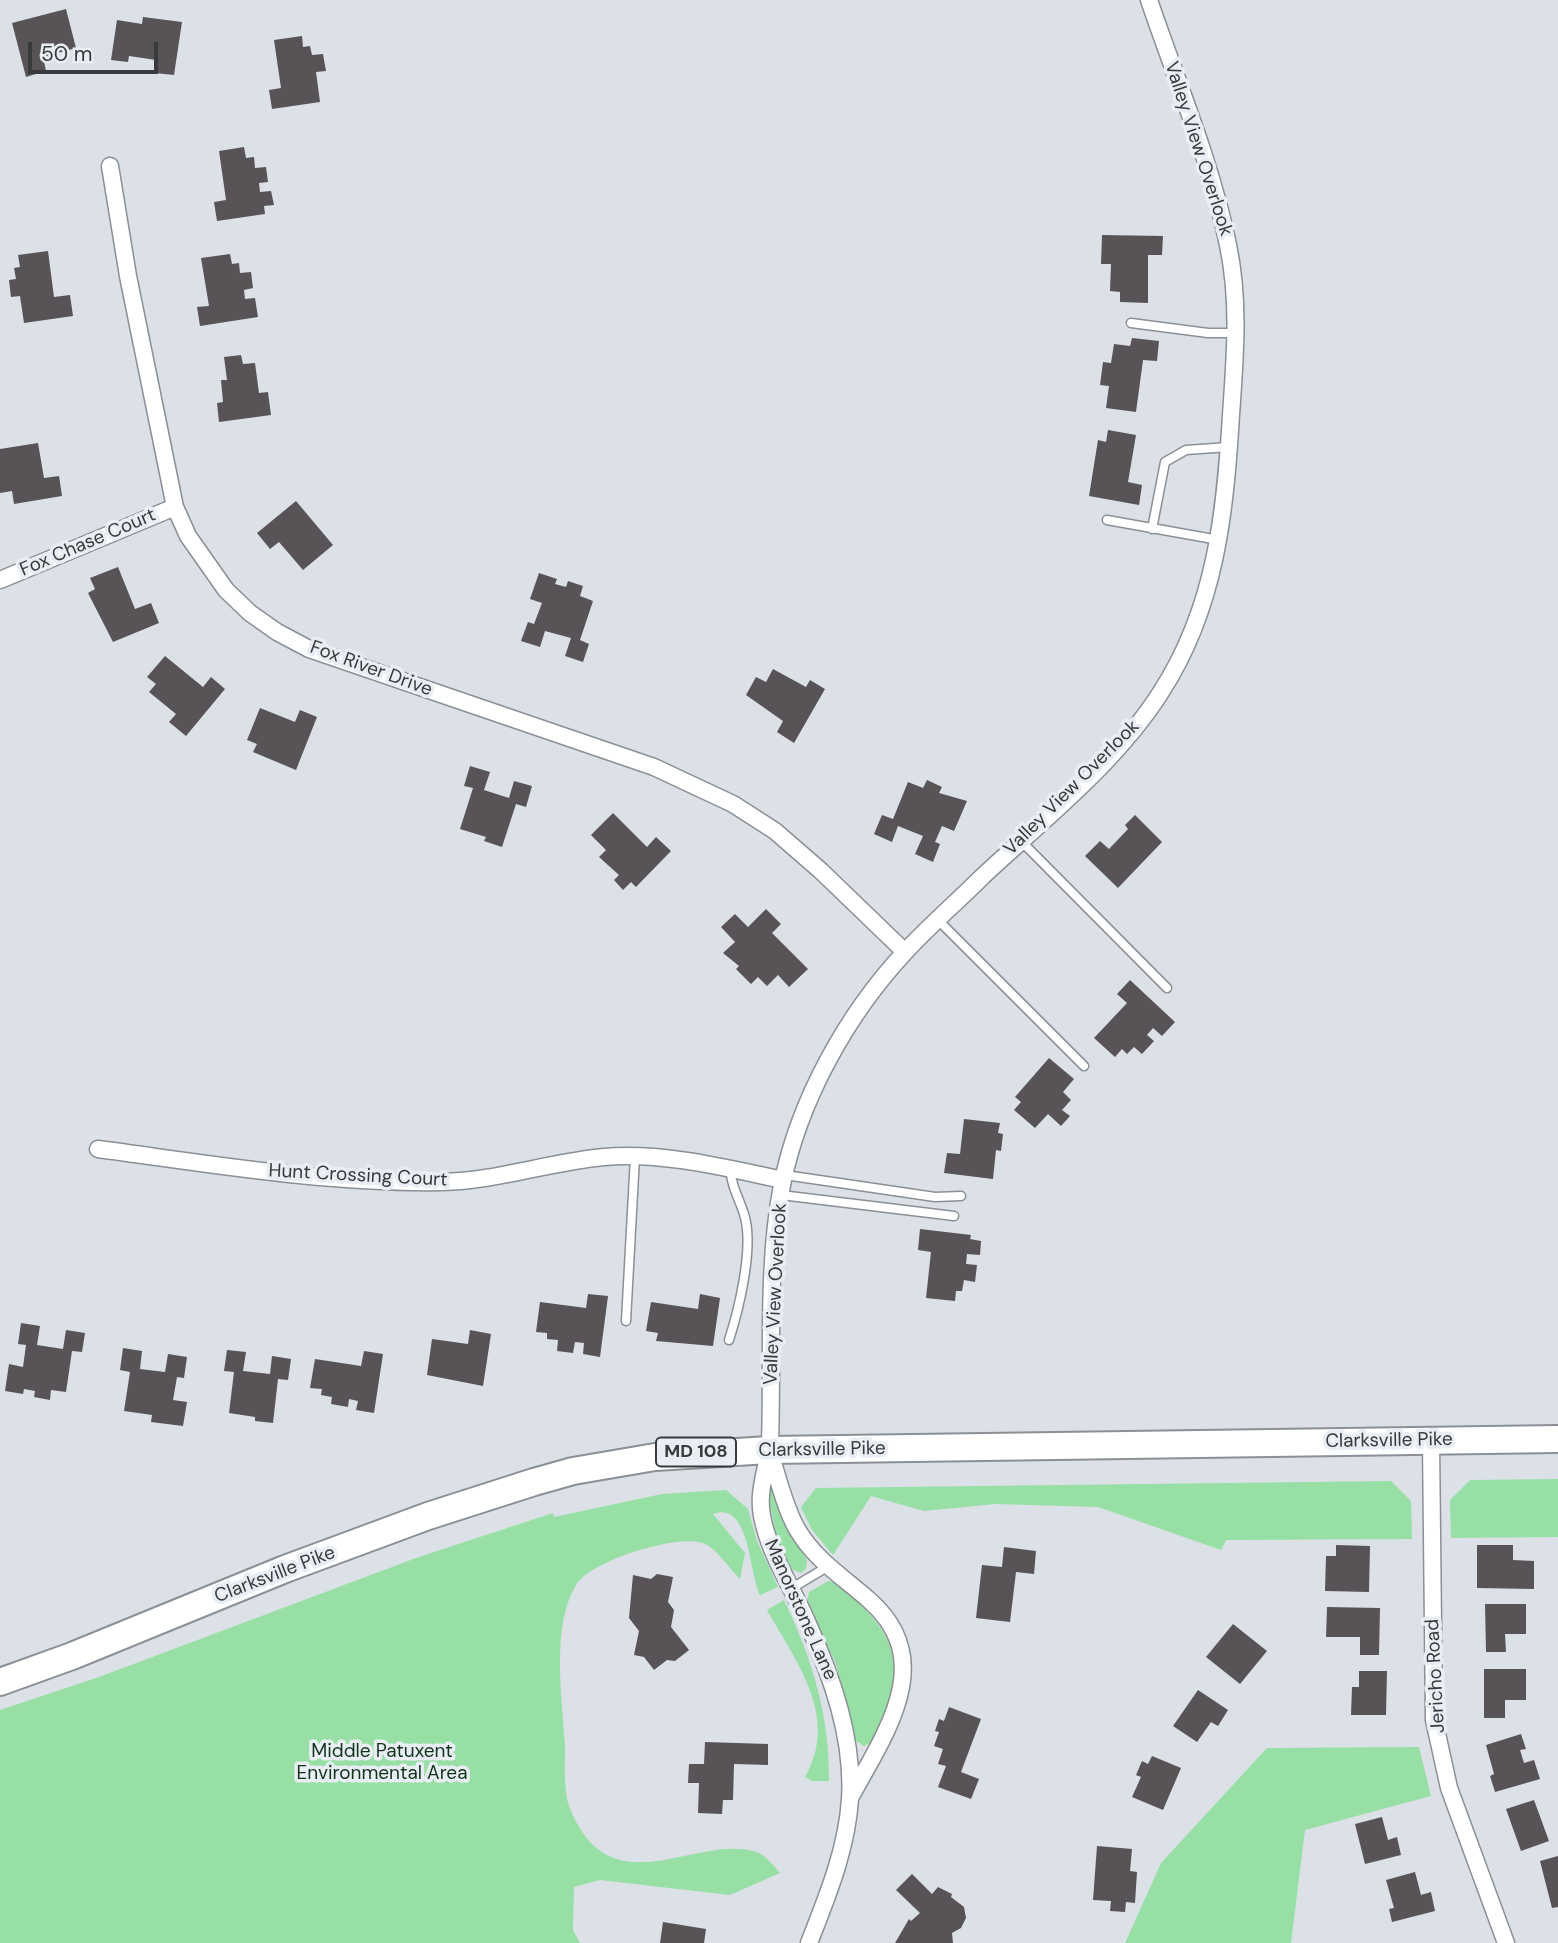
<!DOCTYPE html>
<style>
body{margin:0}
#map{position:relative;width:1558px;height:1943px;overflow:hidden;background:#dbe1e7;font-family:"DM Sans",sans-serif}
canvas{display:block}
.scale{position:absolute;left:28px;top:42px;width:130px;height:32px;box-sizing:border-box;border:4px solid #383a3c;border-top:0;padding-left:9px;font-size:21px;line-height:24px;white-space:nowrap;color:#383a3c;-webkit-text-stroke:5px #e9eef4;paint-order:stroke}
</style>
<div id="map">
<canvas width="1558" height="1943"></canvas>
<div class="scale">50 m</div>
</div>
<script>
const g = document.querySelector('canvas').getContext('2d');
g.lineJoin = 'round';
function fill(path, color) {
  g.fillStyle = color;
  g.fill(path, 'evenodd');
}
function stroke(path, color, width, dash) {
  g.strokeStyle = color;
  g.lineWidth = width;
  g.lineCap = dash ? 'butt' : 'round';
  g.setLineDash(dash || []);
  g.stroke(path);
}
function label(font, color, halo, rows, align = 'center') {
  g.font = font + ' "DM Sans",sans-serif';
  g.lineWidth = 7;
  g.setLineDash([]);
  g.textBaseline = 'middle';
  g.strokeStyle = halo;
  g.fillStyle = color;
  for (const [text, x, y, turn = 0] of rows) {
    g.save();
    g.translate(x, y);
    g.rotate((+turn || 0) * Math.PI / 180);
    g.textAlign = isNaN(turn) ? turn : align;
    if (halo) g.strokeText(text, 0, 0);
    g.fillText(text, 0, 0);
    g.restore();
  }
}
fill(new Path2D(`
 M1558,1479V1537L1451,1538L1450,1500L1470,1480Z
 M1391,1481L1411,1501L1412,1539L1226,1540L1221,1550L1098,1507L995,1504L924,1511L871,1496L833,1555L812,1530L801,1507L816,1488Z
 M767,1489H774L783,1521L807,1560L806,1569L801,1573L791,1569L776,1534Z
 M726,1490L748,1509L757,1541L778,1587L760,1595C749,1573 750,1500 713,1514L745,1553L740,1579C731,1570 715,1547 703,1543C676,1534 590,1561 576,1585C551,1626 562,1699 565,1746C565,1763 564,1782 567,1799C570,1812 580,1831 589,1841C635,1891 703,1835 757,1852C765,1855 774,1866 780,1873L730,1895L600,1880L574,1887L573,1930L580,1943H0V1710L99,1677L416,1558L553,1513L554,1517L662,1494Z
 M828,1581L836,1582C882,1624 907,1645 887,1711C883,1724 878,1741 864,1746L853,1739L836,1664L807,1601L809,1592Z
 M784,1600C812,1658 830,1717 829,1781H812L805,1777C840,1717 796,1662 767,1610Z
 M1419,1747L1431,1796L1305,1830L1291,1943H1125L1161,1863L1267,1748Z`), '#97dfa5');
fill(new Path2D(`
 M66,9L76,48L43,57L46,71L26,77L12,23Z
 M143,17L182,22L174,75L154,73L156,60L129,56L128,62L111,60L117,20L142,24Z
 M302,36L303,47L310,46L312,55L323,54L326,71L316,72L320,102L272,109L269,90L281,88L274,40Z
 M244,147L246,158L254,157L255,168L266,167L268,182L259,183L260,192L271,191L274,205L264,206L265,214L217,221L214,202L226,200L219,151Z
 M1102,235L1163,236L1162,255H1148V303L1120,302V292L1110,291L1111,264H1101Z
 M48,251L54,297L70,295L73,316L24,323L20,296L11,297L9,280L16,279L14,268L20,267L18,255Z
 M230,254L232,264L239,263L240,273L251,272L253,288L244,290L245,299L255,298L258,317L200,326L197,307L209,306L201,258Z
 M1132,338L1159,341L1157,361L1143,360L1136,412L1106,408L1109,386L1100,385L1103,362L1111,363L1114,344L1130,346Z
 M241,355L243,364L255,363L259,393L268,392L271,415L219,422L217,403L223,402L221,380H227L224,357Z
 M1108,430L1136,435L1128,482L1142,485L1139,505L1089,496L1098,440L1106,442Z
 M38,443L44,478L59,476L62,496L14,504L12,491L0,493V449Z
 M296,501L333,545L303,570L279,542L270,549L257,533Z
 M118,567L135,609L151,603L159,623L113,642L88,593L95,589L90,578Z
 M539,573L557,579L555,584L566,587L568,581L583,586L580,596L593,601L580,640L589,644L583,662L565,656L571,638L545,631L540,647L521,641L528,622L534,624L542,603L530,599Z
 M165,656L203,687L211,677L225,689L186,736L169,722L176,714L149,692L156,684L147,677Z
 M773,669L806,687L810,680L825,689L794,743L777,732L783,721L746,695L756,677L766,682Z
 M260,708L295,722L300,710L317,717L296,770L253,752L257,744L247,740Z
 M470,766L490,772L484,790L509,798L514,781L532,786L526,807L516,804L502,847L484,841L486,837L460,829L473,788L464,786Z
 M927,780L942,787L939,793L967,801L954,831L942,826L935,842L940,844L933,862L915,854L923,836L898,826L892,842L874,834L882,815L893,819L908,782L923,788Z
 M613,813L647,847L656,837L671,851L636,887L631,882L623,890L614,880L619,875L599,857L606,850L591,835Z
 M1135,815L1162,842L1118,888L1085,856L1100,841L1109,849L1128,829L1125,825Z
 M766,909L781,924L772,933L808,969L789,987L778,975L767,986L758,977L751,984L736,969L739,966L723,953L735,942L721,927L735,914L748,927Z
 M1130,980L1175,1022L1162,1036L1153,1028L1147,1035L1154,1041L1142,1054L1134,1047L1127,1054L1122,1049L1115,1057L1094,1038L1127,1003L1117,994Z
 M1049,1058L1074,1079L1063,1092L1071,1100L1062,1110L1070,1116L1061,1126L1048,1114L1035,1128L1014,1110L1021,1102L1015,1097Z
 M964,1119L1000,1123L998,1133L1003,1134L1001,1151L996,1150L993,1179L944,1173L947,1153L960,1154Z
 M920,1229L971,1235L970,1239L981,1241L980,1255L967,1254L966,1264L977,1265L975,1282L964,1280L962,1291H956L955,1301L926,1298L931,1252L918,1250Z
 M588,1294L608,1296L600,1357L583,1354L584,1343L575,1342L573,1353L557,1351L558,1340L547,1339V1333L536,1332L540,1302L586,1308Z
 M700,1294L720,1298L713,1346L656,1341L658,1333L646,1331L651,1302L698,1309Z
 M21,1323L40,1326L37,1345L63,1349L66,1330L85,1333L82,1352L72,1351L66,1392L51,1390L50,1400L34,1397L35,1391L24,1389L23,1394L5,1391L9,1364L23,1367L26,1345L18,1344Z
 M470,1330L491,1334L483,1386L427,1375L432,1339L468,1344Z
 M123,1348L142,1351L140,1369L165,1372L168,1354L187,1357L184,1378L177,1377L173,1400L187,1402L183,1426L151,1422L152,1415L124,1411L130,1372L120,1370Z
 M227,1350L246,1352L243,1371L270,1374L272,1356L291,1359L288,1380L278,1379L273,1423L255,1421V1417L229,1413L234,1372L224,1371Z
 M364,1351L383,1354L374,1413L356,1410L358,1401L349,1399L348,1407L331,1404L332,1397L321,1395L322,1389L310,1388L315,1359L361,1366Z
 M1336,1545L1370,1546L1369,1592L1325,1591L1326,1556H1336Z
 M1477,1545H1513V1560L1534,1561V1589L1477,1588Z
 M1004,1547L1036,1551L1034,1574L1016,1572L1010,1622L976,1618L982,1565L1002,1567Z
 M657,1574L673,1577L668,1602L674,1610L671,1627L689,1650L675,1661L667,1660L654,1670L644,1657L634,1655L639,1631L629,1618L633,1575L651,1579Z
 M1485,1604H1526V1634H1505L1506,1652H1486Z
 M1327,1607L1380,1608L1379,1655H1360V1637H1326Z
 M1233,1624L1267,1651L1240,1684L1206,1657Z
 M1484,1669H1526V1700H1505V1718H1484Z
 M1359,1671H1387L1386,1715H1351L1352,1687H1359Z
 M1198,1690L1228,1710L1218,1726L1211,1722L1197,1742L1173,1726Z
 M949,1707L981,1719L961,1772L979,1779L971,1799L938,1787L946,1766L938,1764L943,1749L934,1746L939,1732L935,1731L939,1719L944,1721Z
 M1521,1734L1526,1749L1520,1750L1524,1763L1534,1760L1540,1779L1495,1792L1490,1776L1494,1774L1486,1745Z
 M705,1742L768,1744V1765L734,1764L733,1800H723L722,1814L698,1813L699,1783H688L689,1764H704Z
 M1152,1756L1181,1768L1163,1810L1132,1797L1141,1777L1136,1775L1142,1761L1148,1764Z
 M1534,1800L1549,1841L1521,1851L1506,1809Z
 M1382,1817L1388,1840L1397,1837L1401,1855L1365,1864L1355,1824Z
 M1097,1846L1132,1849L1130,1871L1137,1872L1135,1903L1126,1902L1125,1912L1110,1911L1111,1901L1093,1900Z
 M1558,1856V1907L1552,1908L1540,1861Z
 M1415,1872L1421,1895L1431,1892L1435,1911L1392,1922L1389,1909L1394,1908L1386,1880Z
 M912,1874L932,1894L938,1887L952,1894L951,1897L964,1907L966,1918L961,1928L952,1933L953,1943H895L909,1919L911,1921L920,1913L896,1890Z
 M663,1922L706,1929L704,1943H660Z`), '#585357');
const lane = new Path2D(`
 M1131,323L1208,333H1237
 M1107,520L1219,540
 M1152,529L1165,462L1186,450L1229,447
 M1021,841L1167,988
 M938,920L1084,1066
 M785,1175L935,1197L961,1196
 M781,1195L954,1216
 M626,1321L635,1157
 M729,1340C739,1309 752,1254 746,1222C743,1204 730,1187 731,1169
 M792,1588L827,1567`);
const street = new Path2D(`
 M110,166L128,276L175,507L188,536L226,590L250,613L277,632L309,649L654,767L733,804L775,831L821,871L905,952
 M0,580L175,507
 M98,1149C211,1164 327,1184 442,1182C497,1181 549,1162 604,1157C664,1152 726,1168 783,1180
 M1431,1441L1434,1720L1449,1788L1506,1943
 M770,1453C778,1477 784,1506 797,1529C815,1560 843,1577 869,1600C939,1661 884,1735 850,1798
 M809,1943C827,1897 847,1849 850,1799C854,1739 832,1677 808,1624C793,1588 769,1554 762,1516C757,1490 768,1467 770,1442C773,1357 766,1269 782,1185C799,1100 847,1014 906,951C930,925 958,901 983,876C1044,819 1116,763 1161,692C1216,607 1225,513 1231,415C1235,357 1240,302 1228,245C1211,161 1176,80 1149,0`);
const primary = new Path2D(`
 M0,1682L72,1656L285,1569L428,1516L534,1482L573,1471L655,1457L769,1450L1558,1439`);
stroke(lane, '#8a9095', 11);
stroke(street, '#8a9095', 19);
stroke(primary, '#8a9095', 30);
stroke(lane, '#fff', 8);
stroke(street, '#fff', 16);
stroke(primary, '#fff', 26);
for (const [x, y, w] of [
 [696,1452,80]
]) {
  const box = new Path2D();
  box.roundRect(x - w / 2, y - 14.5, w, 29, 5);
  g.fillStyle = '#e9eef4';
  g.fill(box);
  stroke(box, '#383a3c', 2);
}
label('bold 18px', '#383a3c', null, [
 ["MD 108",696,1452]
]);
label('19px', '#383a3c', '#e9eef4', [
 ["Valley View Overlook",1198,149,72],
 ["Fox Chase Court",88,543,-23],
 ["Fox River Drive",371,669,20],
 ["Valley View Overlook",1072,788,-45],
 ["Hunt Crossing Court",358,1176,3],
 ["Valley View Overlook",776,1294,-87],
 ["Clarksville Pike",1389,1441,-1],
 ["Clarksville Pike",822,1450,-1],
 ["Clarksville Pike",275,1575,-21],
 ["Manorstone Lane",800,1610,66],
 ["Jericho Road",1436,1676,-93]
]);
label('19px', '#103319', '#e9eef4', [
 ["Middle Patuxent",382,1752],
 ["Environmental Area",382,1774]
]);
</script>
